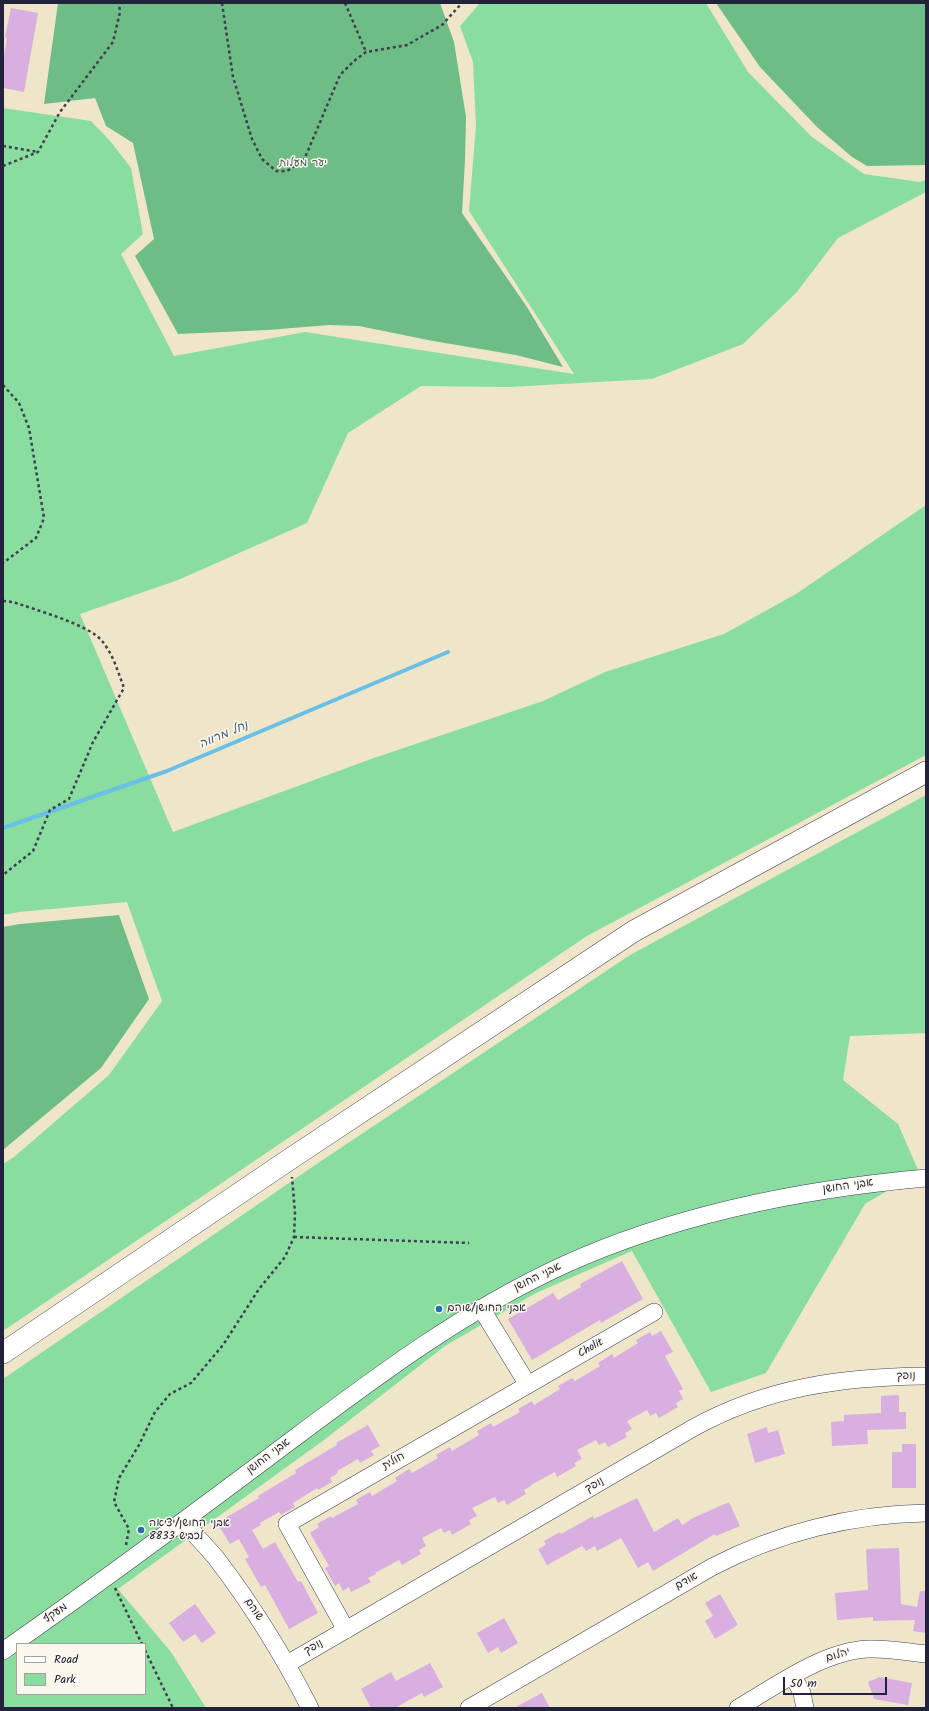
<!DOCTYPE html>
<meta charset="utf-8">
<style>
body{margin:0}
#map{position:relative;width:929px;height:1711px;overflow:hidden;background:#efe6ca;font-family:Kalam,sans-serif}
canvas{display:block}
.frame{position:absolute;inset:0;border:4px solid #22223b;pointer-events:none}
.legend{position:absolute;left:16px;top:1643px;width:130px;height:52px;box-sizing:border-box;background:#fbf7ec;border:1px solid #a4a2a5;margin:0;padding:5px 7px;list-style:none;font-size:12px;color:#22223b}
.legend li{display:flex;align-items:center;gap:8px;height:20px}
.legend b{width:20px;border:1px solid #a4a2a5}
.scale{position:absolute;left:783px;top:1677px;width:104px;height:18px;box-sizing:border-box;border:2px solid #22223b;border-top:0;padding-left:5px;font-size:12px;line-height:14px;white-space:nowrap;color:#22223b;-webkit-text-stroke:3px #fbf7ec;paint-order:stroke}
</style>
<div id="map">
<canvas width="929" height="1711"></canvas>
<div class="frame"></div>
<ul class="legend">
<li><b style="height:5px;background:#fff"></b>Road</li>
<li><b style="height:11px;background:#89dd9f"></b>Park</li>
</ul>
<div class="scale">50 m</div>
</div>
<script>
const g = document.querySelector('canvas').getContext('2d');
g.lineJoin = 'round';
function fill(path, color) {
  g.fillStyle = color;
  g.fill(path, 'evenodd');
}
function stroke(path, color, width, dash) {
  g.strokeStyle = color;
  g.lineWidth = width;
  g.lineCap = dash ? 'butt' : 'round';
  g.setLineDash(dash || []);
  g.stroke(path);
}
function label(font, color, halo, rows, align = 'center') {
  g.font = font + ' Kalam,"Playpen Sans Hebrew",sans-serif';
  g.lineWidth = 3;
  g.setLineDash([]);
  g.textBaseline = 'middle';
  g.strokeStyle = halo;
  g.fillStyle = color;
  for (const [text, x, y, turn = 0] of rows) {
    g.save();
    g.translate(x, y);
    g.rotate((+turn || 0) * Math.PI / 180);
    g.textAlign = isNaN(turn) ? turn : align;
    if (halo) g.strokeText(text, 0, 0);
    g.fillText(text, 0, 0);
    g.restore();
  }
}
fill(new Path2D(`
 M480,3H706L748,72L812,137L864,174L920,182L926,180V192L838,238L796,293L743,344L652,379L509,387L421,386L348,433L307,523L178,580L80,614L173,832L371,759L543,701L605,672L724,634L796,594L926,505V755L587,936L3,1331V1164L14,1157L109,1075L162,1001L127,902L19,912L3,915V108L91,121L111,142L131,168L143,234L121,254L174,356L305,332L574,374L469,211L476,126L473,62L460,26Z
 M926,795V1033L850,1036L843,1080L898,1124L919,1172L865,1204L766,1373L711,1392L632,1251L536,1293L445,1346L324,1440L118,1589L171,1652L206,1708H3V1379L321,1161L630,955ZM17,1644H145V1694H17Z`), '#89dd9f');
fill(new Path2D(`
 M58,3H440L454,42L466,117L465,160L462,213L527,307L563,367L516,355L433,341L359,326L329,325L268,330L178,334L135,256L154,239L133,143L106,126L95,98L44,104Z
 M716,3H926V165L867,166L852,157L817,127L760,67Z
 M119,915L149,999L101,1068L3,1150V927L20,924Z`), '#6ebc86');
stroke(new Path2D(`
 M3,828L167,771L448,652`), '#69bfe6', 4);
fill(new Path2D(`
 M11,8L38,13L24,92L3,88V62L7,38L5,37Z
 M622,1261L643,1299L601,1323L600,1320L532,1360L508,1319L553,1293L558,1300L581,1287L580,1284Z
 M661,1331L673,1352L665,1356L683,1389L679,1391L683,1399L676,1403L678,1407L659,1418L656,1413L650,1416L647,1410L627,1421L632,1429L625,1433L627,1437L608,1447L605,1442L599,1445L596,1440L577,1450L582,1459L574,1463L576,1466L557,1477L555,1472L531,1485V1486L524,1490L526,1494L507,1505L504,1500L498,1503L495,1497L472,1508L477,1516L469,1520L471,1524L452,1535L450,1530L444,1533L441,1528L422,1538L426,1546L419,1550L421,1554L402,1565L399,1560L375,1573L376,1574L368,1578L371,1582L351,1592L349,1587L343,1591L339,1583L335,1586L325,1568L329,1566L310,1533L319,1527L317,1524L331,1516L332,1518L358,1504L356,1500L370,1492L372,1496L397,1481L395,1478L409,1469L412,1473L438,1458L436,1455L450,1447L452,1451L479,1435L477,1431L491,1423L493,1427L520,1412L518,1409L532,1401L534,1405L560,1389L558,1386L572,1378L575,1381L600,1366L598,1363L612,1354L614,1358L638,1343L636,1340L650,1332L652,1336Z
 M899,1395V1412H906V1429L867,1430L868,1444L832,1446L831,1422L844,1421V1415L881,1413V1396Z
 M368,1425L380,1446L371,1451L374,1455L360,1463L358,1459L337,1471L338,1473L330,1478L332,1482L318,1490L317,1488L293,1503L295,1507L281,1515L279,1512L260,1523L261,1525L252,1530L263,1549L275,1542L298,1582L301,1581L318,1613L289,1629L265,1585L261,1587L245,1559L249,1557L239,1539L230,1544L217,1523L259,1498L258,1496L296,1473L295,1470L337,1445L336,1443Z
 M767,1427L768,1433L778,1430L785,1454L755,1463L747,1434Z
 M902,1444H916V1488H892V1452H902Z
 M637,1498L654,1532L678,1518L682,1525L693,1518L729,1502L740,1526L716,1536L715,1534L653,1571L648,1562L638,1568L621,1538L597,1551L595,1546L586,1551L582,1546L547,1565L538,1549L546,1545L544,1541L560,1532L561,1534L593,1516L594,1519Z
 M899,1548L901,1604L917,1607L920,1591H926V1633L913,1631L915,1620L873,1621V1617L837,1620L835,1593L868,1590L866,1549Z
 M720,1594L738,1625L715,1639L705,1621L713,1616L705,1603Z
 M195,1604L216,1633L202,1643L195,1634L183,1642L169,1623Z
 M504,1618L518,1643L501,1653L498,1647L488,1653L477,1633Z
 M430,1663L443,1687L424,1697L422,1693L395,1708H371L361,1689L391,1672L396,1681Z
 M880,1677L912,1683L908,1705L874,1699L868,1682Z
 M542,1693L550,1708H514Z`), '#d9aee0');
const minor = new Path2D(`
 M481,1308L528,1385
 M183,1521C194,1534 205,1545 216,1558C252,1605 283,1655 310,1708
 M346,1630L287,1524L654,1312
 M3,1651C93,1588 181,1523 269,1457C364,1386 458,1313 566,1264C679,1213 803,1189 926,1178
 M287,1664L693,1428C767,1387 842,1377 926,1376
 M793,1676L802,1693L805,1708
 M469,1708L712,1567C777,1533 853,1514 926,1513
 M738,1708C776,1686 823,1651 868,1649C887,1648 907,1652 926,1654`);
const major = new Path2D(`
 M3,1353L290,1159L634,931L926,772`);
stroke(minor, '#413f50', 18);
stroke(major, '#413f50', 22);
stroke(new Path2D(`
 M222,3L233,77L252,139L262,159L276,171H287L304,160L340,75L354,61L366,52L407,45L442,25L462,3
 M345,3L366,52
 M3,146L38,152
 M3,166L38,152L60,112L113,42L120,12L119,3
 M3,385L19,403L29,428L44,518L36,538L3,563
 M3,601L13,602C33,609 90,625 102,641C113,654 118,672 124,688L93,742L69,799L50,810L33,851L3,875
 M294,1237L469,1243
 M126,1545L129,1529L114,1502L119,1478L139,1445L155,1412L170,1394L191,1383L223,1345L259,1289L285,1257L294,1237L295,1213L292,1177
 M115,1588L142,1644
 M145,1650L173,1708`), '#413f50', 2.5, [3, 3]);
stroke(minor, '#fff', 17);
stroke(major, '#fff', 21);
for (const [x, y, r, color] of [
 [439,1309,4,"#1f6fb2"],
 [141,1530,4,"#1f6fb2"]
]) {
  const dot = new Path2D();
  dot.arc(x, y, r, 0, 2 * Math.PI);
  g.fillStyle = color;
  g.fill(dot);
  stroke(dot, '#fbf7ec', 1.5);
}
label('11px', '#415a59', '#fbf7ec', [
 ["יער מעלות",303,164]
]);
label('11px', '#22223b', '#fbf7ec', [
 ["אבני החושן",848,1187,-8],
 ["אבני החושן",538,1278,-26],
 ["Cholit",591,1349,-30],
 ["נופך",906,1377,-2],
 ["אבני החושן",269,1457,-37],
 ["חולית",394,1462,-30],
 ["נופך",595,1486,-30],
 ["אודם",687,1582,-30],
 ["שוהם",253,1610,56],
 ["מעקף",56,1614,-35],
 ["נופך",314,1648,-30],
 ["יהלום",838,1656,-17]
]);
label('11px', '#22223b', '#fbf7ec', [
 ["אבני החושן/שוהם",447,1309],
 ["אבני החושן/יציאה",149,1524],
 ["לכביש 8833",149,1537]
], 'left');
label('italic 12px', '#3b5977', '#fbf7ec', [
 ["נחל מרווה",224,736,-23]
]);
</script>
